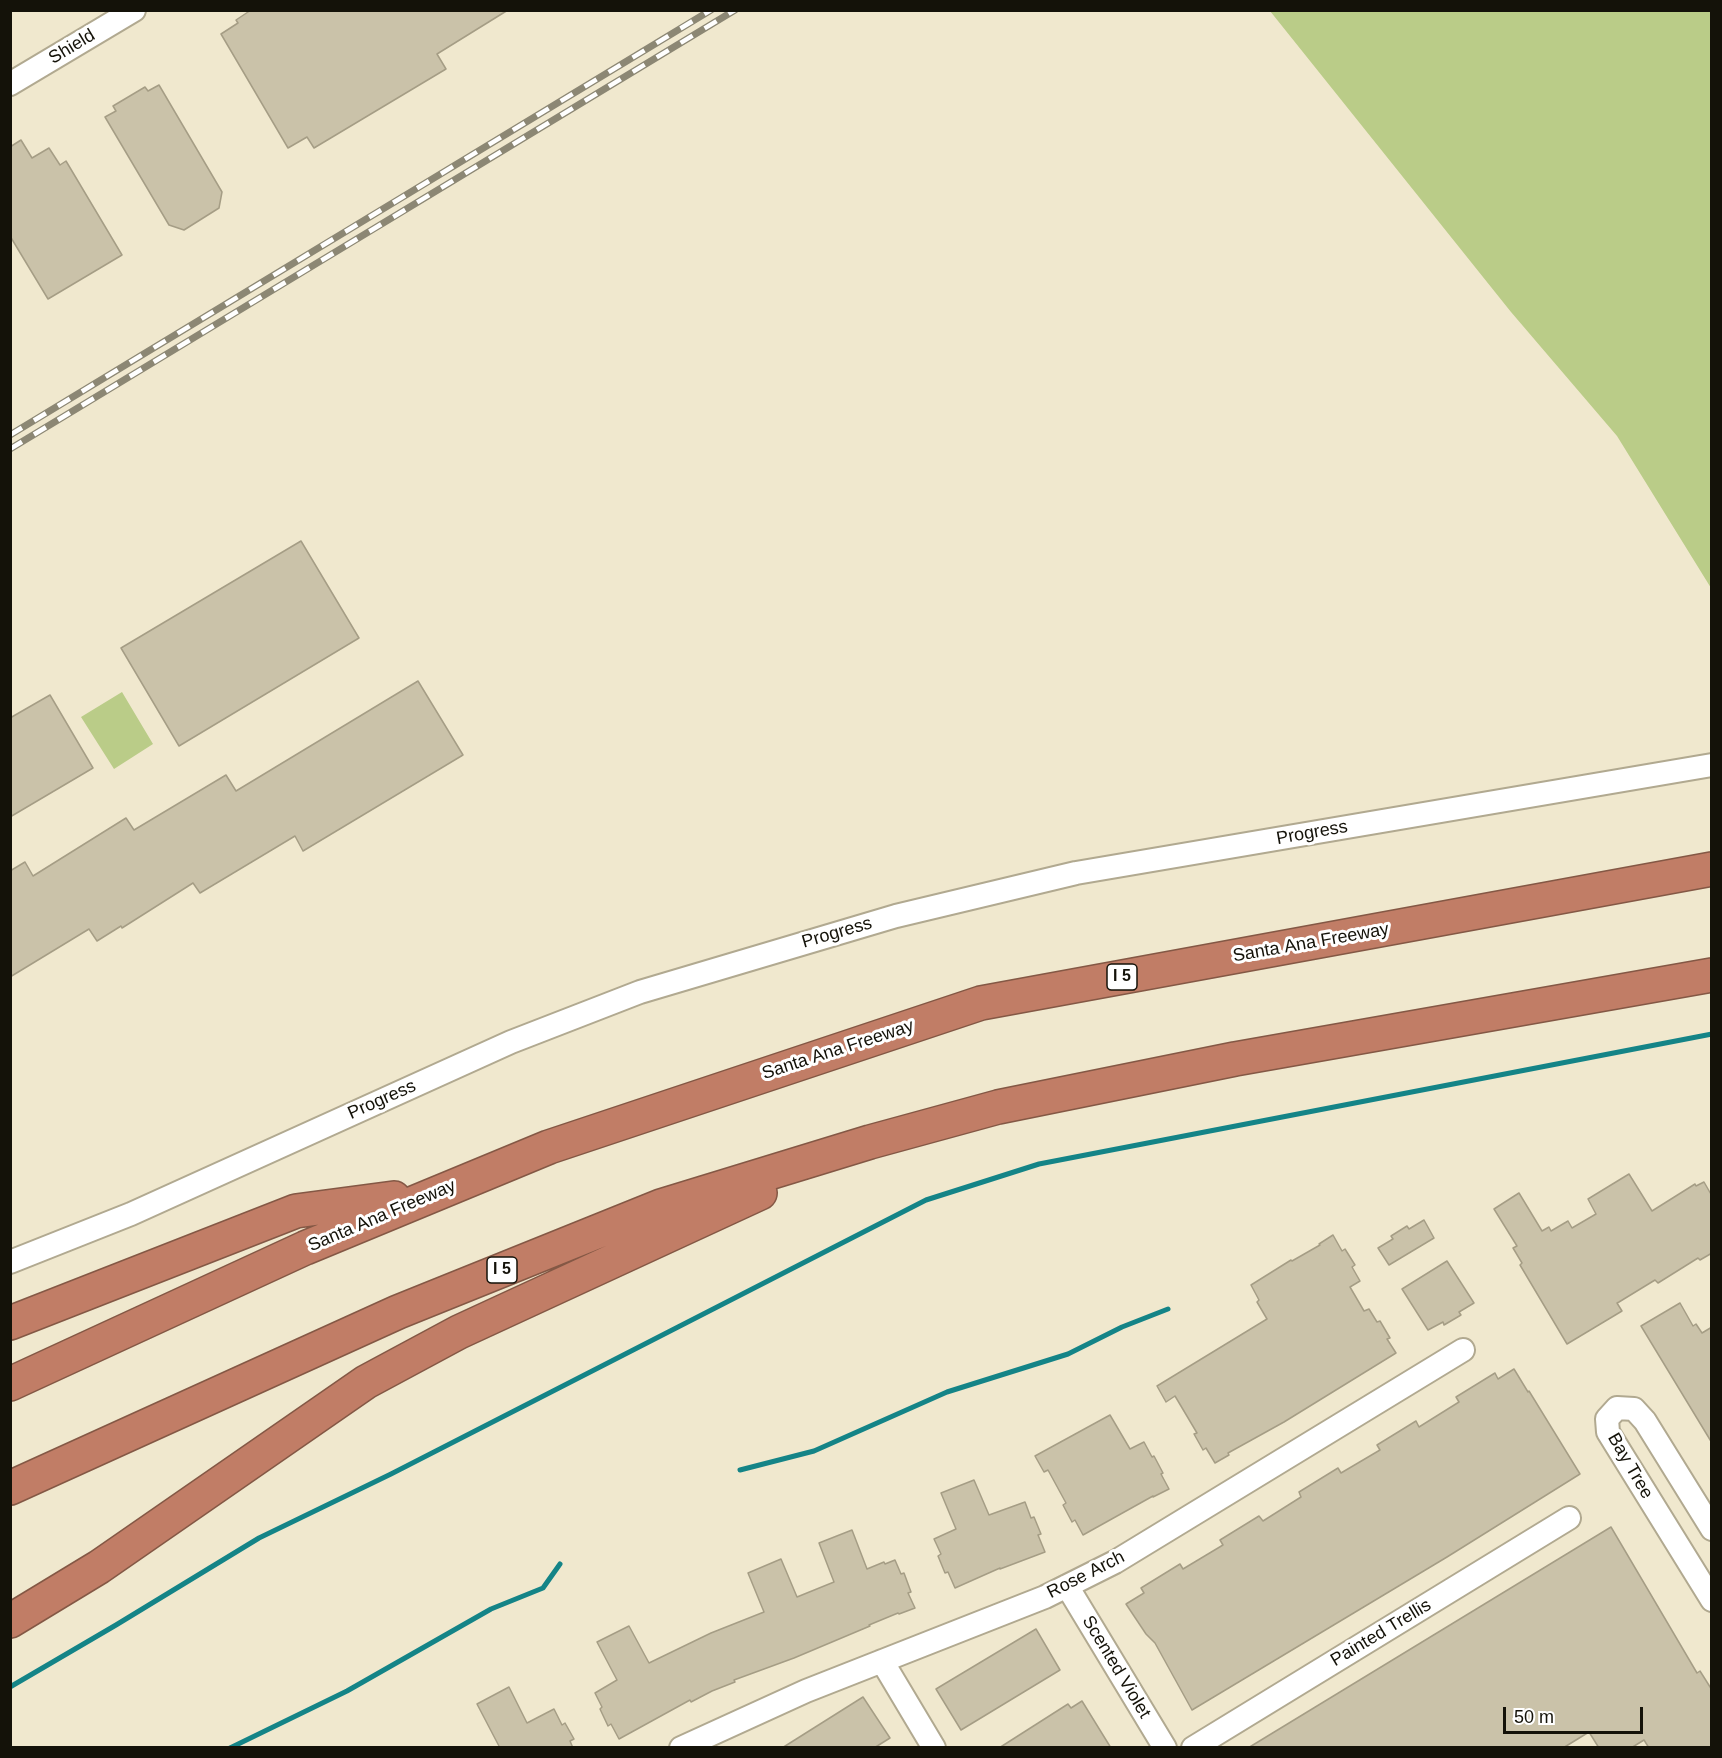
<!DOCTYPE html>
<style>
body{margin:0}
#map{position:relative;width:1722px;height:1758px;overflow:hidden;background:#f0e8ce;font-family:Arial,sans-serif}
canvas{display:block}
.frame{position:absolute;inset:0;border:12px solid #141209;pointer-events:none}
.scale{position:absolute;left:1503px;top:1707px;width:140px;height:27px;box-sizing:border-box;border:3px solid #141209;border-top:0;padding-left:8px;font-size:18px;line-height:21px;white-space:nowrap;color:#141209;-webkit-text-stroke:4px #fff;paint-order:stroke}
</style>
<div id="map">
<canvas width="1722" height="1758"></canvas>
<div class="frame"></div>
<div class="scale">50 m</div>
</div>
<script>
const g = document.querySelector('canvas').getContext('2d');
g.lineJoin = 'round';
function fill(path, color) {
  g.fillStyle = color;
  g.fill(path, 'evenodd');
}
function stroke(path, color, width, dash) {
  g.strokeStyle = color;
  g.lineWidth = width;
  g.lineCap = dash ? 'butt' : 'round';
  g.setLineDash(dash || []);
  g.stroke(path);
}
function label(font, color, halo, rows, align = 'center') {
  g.font = font + ' Arial,sans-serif';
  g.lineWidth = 6;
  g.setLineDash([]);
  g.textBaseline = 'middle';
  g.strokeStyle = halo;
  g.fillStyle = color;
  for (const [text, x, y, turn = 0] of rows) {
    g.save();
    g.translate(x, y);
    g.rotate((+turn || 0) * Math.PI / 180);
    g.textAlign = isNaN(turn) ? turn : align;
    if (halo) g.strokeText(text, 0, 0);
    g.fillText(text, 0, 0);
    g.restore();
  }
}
fill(new Path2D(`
 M1270,11H1711V588L1617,436L1511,312Z
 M122,692L153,744L114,769L81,717Z`), '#bacc88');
stroke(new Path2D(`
 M740,1470L814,1451L947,1392L1068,1354L1122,1327L1168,1309
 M10,1687L116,1625L259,1538L391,1474L926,1200L1039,1164L1712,1034
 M230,1748L347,1691L491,1609L543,1588L560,1564`), '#148487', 5);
const building = new Path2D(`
 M251,10H508L437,54L446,69L314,148L307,137L288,148L221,34L238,23L236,20Z
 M159,85L222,192L219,208L184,230L169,225L105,117L116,111L113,106L145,87L148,91Z
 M21,140L32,158L49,148L60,165L66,161L122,255L48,299L10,236V147Z
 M301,541L359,638L179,746L121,648Z
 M418,681L463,755L303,851L295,836L200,893L193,883L122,928L121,926L97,941L89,929L10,977V871L25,862L33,876L126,818L134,830L226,775L236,791Z
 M50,695L93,768L10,817V718Z
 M1629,1174L1652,1211L1695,1184L1696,1186L1704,1182L1712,1196V1253L1700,1260L1698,1258L1658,1283L1655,1280L1619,1302L1617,1303L1622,1311L1567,1344L1520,1265L1522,1263L1513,1248L1517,1246L1494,1209L1519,1193L1542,1231L1549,1227L1551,1231L1568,1221L1572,1228L1596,1214L1588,1199Z
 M1424,1220L1434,1238L1389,1265L1378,1248L1393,1239L1391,1236L1407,1226L1409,1229Z
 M1333,1235L1342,1251L1345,1249L1355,1265L1352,1267L1360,1281L1350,1287L1364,1311L1369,1309L1377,1322L1380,1321L1390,1338L1387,1339L1396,1353L1284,1422L1228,1453L1229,1455L1215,1463L1206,1448L1203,1450L1194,1434L1197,1433L1175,1396L1166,1402L1157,1386L1267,1319L1257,1302L1259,1300L1251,1285L1291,1260L1292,1261L1320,1245L1319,1244Z
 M1447,1261L1474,1303L1459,1312L1461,1315L1444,1325L1443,1322L1428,1330L1402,1289Z
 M1680,1303L1693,1326L1696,1324L1702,1333L1712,1327V1443L1641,1326Z
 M1514,1369L1528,1392L1529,1391L1580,1474L1447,1557L1192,1710L1155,1643L1146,1634L1126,1604L1144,1593L1141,1588L1180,1564L1183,1569L1223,1545L1220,1540L1259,1516L1263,1521L1301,1497L1299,1492L1338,1468L1341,1473L1380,1450L1377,1445L1416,1421L1419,1427L1459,1402L1456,1397L1495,1373L1498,1379Z
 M1110,1415L1130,1449L1144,1442L1152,1457L1154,1456L1163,1473L1161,1474L1169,1489L1153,1497V1496L1083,1535L1075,1520L1072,1522L1063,1505L1066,1503L1048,1470L1044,1472L1035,1456Z
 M974,1480L989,1515L1025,1502L1031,1518L1034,1517L1041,1534L1038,1535L1045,1552L1000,1569V1568L955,1588L948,1572L945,1573L938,1556L941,1554L934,1539L956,1529L941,1493Z
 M1611,1527L1697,1673L1700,1671L1712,1690V1748H1649L1644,1740L1631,1748H1599L1589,1732L1563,1748H1248Z
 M852,1530L867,1569L884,1562L885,1564L895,1560L901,1574L904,1573L911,1592L908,1593L915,1608L899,1614L898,1613L869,1625L870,1626L794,1658L734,1680L735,1682L712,1691L691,1702L690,1700L619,1739L611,1724L608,1726L600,1709L602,1707L595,1693L617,1680L597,1642L629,1626L649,1663L711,1633L764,1612L748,1573L781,1559L797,1597L834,1582L819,1543Z
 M1036,1629L1060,1670L961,1730L936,1689Z
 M509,1687L527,1723L554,1709L562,1725L565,1723L574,1739L570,1741L573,1748H500L477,1704Z
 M863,1697L890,1738L874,1748H782Z
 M1082,1701L1111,1748H999L1068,1704L1071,1708Z`);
fill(building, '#cac2a9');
stroke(building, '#a59d85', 1.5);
const minor = new Path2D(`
 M10,84L134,10
 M10,1262L131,1214L511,1042L640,992L896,916L1076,873L1712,765
 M1712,1529L1645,1421L1634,1409L1617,1408L1607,1419L1608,1432L1712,1600
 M1067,1586L1165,1748
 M882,1661L934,1748
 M681,1748L806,1691L1045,1597L1115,1562L1463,1350
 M1193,1748L1569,1518`);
const highway = new Path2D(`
 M10,1323L296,1211L394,1198
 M10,1384L305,1248L549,1147L981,1003L1712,869
 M10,1488L398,1312L661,1206L870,1142L998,1107L1235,1059L1712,975
 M10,1621L99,1567L366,1382L459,1332L760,1193`);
stroke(minor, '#b1a990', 26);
stroke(highway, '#845845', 36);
stroke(minor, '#fff', 22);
stroke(highway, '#c17d66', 33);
const rail = new Path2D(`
 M10,435L711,10
 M10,449L735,10`);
stroke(rail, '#8c8774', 7);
stroke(rail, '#fff', 4.5, [14]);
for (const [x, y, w] of [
 [1122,977,30],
 [502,1270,30]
]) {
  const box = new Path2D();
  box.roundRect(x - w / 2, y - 13, w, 26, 4.5);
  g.fillStyle = '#fff';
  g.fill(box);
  stroke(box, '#141209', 1.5);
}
label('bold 16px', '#141209', null, [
 ["I 5",1122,977],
 ["I 5",502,1270]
]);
label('18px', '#141209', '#fff', [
 ["Shield",72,47,-31],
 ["Progress",1312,833,-10],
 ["Progress",837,933,-16],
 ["Santa Ana Freeway",1311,943,-10],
 ["Santa Ana Freeway",838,1050,-18],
 ["Progress",382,1100,-24],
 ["Santa Ana Freeway",382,1216,-23],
 ["Bay Tree",1630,1466,60],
 ["Rose Arch",1086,1575,-27],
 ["Painted Trellis",1381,1633,-31],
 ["Scented Violet",1116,1667,59]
]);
</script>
